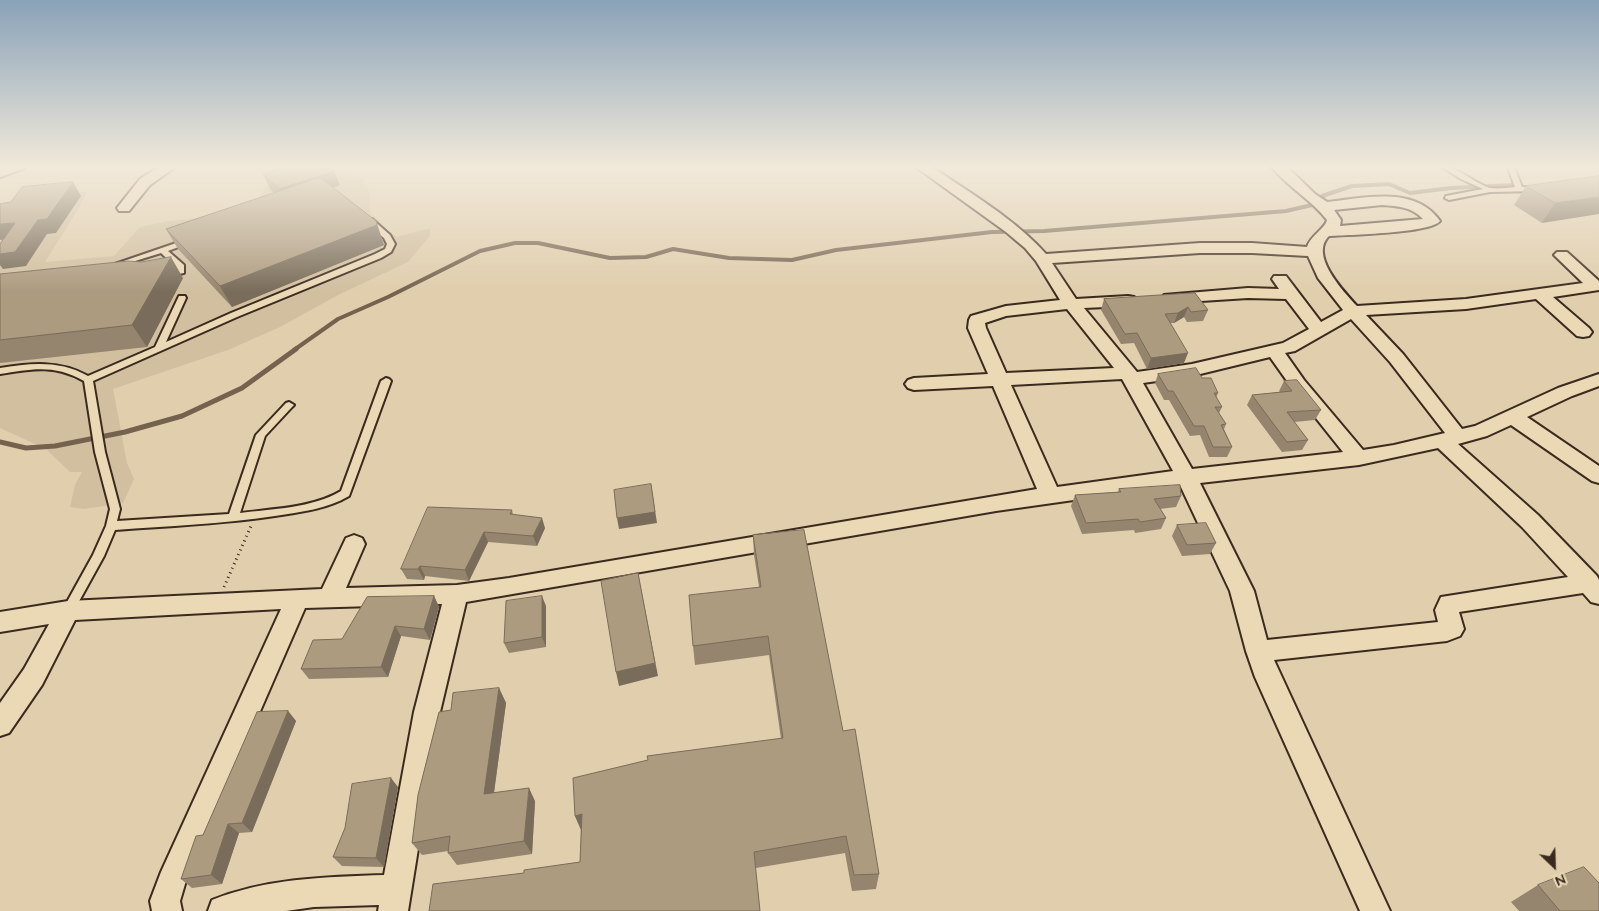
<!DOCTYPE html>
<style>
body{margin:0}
#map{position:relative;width:1599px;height:911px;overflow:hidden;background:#e0cead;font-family:"Architects Daughter",sans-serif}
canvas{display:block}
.north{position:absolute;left:1529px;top:841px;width:50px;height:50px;-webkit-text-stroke:4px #ebd9b6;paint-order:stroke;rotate:156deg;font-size:14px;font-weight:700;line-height:20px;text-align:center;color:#3b2a1e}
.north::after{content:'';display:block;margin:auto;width:18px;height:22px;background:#3b2a1e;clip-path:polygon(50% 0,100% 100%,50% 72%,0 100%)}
</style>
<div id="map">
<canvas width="1599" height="911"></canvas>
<div class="north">N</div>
</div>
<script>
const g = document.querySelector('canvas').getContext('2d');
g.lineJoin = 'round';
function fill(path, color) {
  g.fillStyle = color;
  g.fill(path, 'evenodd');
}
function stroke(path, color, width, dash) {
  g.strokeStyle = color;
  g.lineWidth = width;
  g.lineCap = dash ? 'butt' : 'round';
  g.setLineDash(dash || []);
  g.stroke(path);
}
fill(new Path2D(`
 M325,168L363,178L369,191L370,212L390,233L397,237L430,228V236L408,262L338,295L280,327L228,350L113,389L127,463L134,479L123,503L84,509L70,507L75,485L82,472H70L46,449L0,428V205L71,192H87L79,208L45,262L114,256L140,227L168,221L241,214L263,193L265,187Z`), '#d1bfa0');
stroke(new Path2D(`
 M294,350L338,319L388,297L480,251L515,243H538L610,258L646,257L673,249L729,258L792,260L836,250L992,232L1044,231L1286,211L1325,202L1322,196L1352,186L1389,184L1410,193L1451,188L1513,185`), '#74624f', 4);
stroke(new Path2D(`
 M0,442L26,448L55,446L125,432L182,416L242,388L296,349`), '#74624f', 5);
const lane = new Path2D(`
 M1439,165C1456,165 1473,183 1490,188C1498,189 1507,188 1515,187L1507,165H1513L1522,187H1538L1541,189L1538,191L1490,192L1449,200L1445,198L1446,196L1483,189L1461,179Z
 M366,219H372L390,235L395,244L391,252L381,258L237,317L93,381L105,452L120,509L117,521L229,514L256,435L286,403L289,402L294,405L292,407L265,436L240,513C271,509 313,508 341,491L381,381L386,378L389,379L391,381L349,496C327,509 301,512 275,516C222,524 168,526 115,530L104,556L72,614L68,616L64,614L62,611L93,555L106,526L110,509L95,452L84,381C55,364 31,369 0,374V368C31,363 60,360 88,376L155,347L179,296H185L186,298L166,342L231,313L375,254L385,249L387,244L384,238L366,223Z
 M185,240H191L192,242L168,251L184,265V273L164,277V273L177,270V268L161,253L119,266L115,264Z`);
const street = new Path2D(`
 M8,165H27L25,168L0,177V168Z
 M162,165H178L150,185L129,211H119L117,208L140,179Z
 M913,165H929C968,192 1014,218 1046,254L1200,243H1252L1307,247C1311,235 1325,229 1327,220C1311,199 1286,186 1270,165H1285L1315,194L1327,202C1364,198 1415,185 1440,221C1431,233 1348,235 1329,236C1309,255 1343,291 1357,306L1466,299L1583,283L1554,255L1557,252H1567L1599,281V290L1553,297L1589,328L1592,332L1589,336L1583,337L1577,336L1536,299L1466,309L1366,315L1403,354L1462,429L1475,426L1558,388L1599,374V386L1572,396L1527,417L1599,466V483L1592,481L1511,425L1487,436L1458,444L1538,515L1597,576L1599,580V604L1591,602L1583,593L1459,612L1464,629L1460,636L1447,641L1274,660L1390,911H1360L1255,677L1246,651L1230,591L1180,485L996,511L466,602L440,712L408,911H378L379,905L314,907L286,911H208L212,900C267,878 326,877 384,875L414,712L442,604L305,608L185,884L180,901L182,911H152L150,901L161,872L281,609L75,620L42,685L9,733L0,736V703L24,669L49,624L0,632V612L68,601L322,589L346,538L354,535L362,538L365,544L346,588L457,585L509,578L1037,489L993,386L914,390L908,388L905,384L908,380L914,378L988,374L968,328L969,320L971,316L1006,306L1060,300L1036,261L1025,248L1006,232ZM1382,205C1398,206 1412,207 1423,219L1340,226L1341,220L1334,210ZM1200,253H1252L1308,256L1318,278L1343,310L1321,322L1286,276H1274L1272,279L1279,289L1248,288L1164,295L1162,298L1164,301L1170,303L1248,298L1286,299L1309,329L1283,343L1192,364L1137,372L1084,308L1128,306L1134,305L1136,301L1134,297L1128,296L1076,299L1052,263ZM1067,309L1114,368L1006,373L986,328L985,323L1006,316ZM1351,319L1390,362L1445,433L1394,445L1363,450L1304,380L1285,353L1295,351ZM1270,357L1292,388L1343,452L1192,469L1143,383L1192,376ZM1122,379L1173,471L1057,487L1011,385ZM1438,448L1522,527L1568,577L1441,597L1435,610L1438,622L1267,640L1254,591L1200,483L1359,465Z`);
stroke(lane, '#3b2a1e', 4);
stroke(street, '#3b2a1e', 4);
stroke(new Path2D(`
 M224,587L251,526`), '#3b2a1e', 3, [1, 4]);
fill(lane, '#ebd9b6');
fill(street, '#ebd9b6');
fill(new Path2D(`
 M263,174L340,185L333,188L376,221L384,245L232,307L178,249L166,229L274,193L270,189Z
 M1599,176L1542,223L1514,205L1526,186Z
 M0,274L183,278L147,347L0,363Z
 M1195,293L1208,310L1203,321L1187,322L1184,317L1174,323H1170L1184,363L1147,369L1134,343L1121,344L1101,310L1104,299Z
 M1158,374L1202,378L1218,393L1216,398L1222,407L1219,413L1226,424L1224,429L1232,447L1227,457H1209L1200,435L1190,436L1169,400H1164L1155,383Z
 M1284,381L1321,410L1315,420L1294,422L1308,440L1302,450L1282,452L1247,405L1252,395L1280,392L1279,391Z
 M1119,489L1181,496L1176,507L1160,509L1166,518L1161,529L1135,533L1134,530L1082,534L1071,506L1075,495L1118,492Z
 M512,510L513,515L545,528L537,546L488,542L469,581L425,576L424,580L407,579L401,569Z
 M1177,525L1216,543L1210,554L1182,556L1172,536Z
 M753,535L843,731L879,874L876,889L852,891L845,853L756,868L524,873L580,862L581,830L575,816L781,739L769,655L695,665L693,646L759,587L754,555Z
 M434,596L439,607L430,640L401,636L388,677L309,679L301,669L342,639Z
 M546,606V647L509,653L504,643Z
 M499,688L506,703L494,793L535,801L532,854L457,865L448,853V851L422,855L412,843L451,710Z
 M288,711L296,721L252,832L239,833L222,884L192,888L181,879L203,835Z
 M398,787L384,867L342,866L333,857L345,828Z
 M1538,885L1599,911H1519L1511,902Z`), '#95856e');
fill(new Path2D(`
 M334,171L340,185L285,204L279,189Z
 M73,182L81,196L56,233L47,234L26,266L3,269L0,265V254Z
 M1599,197V214L1542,223L1555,203Z
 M376,221L384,245L232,307L220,286Z
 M15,223L25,237L0,240V224Z
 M171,257L183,278L147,347L132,325Z
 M1188,307L1184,317L1174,323L1178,313Z
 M1188,353L1184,363L1147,369L1151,358Z
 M651,484L657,523L619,529L617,518Z
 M542,518L545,528L537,546L533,536Z
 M484,532L488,542L469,581L465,570Z
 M420,566L425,576L424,580L418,569Z
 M638,573L658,676L619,686L616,672Z
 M434,596L439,607L430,640L424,629Z
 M542,596L546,606V647L542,637Z
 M395,626L401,636L388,677L381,667Z
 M499,688L506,703L492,807L484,794Z
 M288,711L296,721L252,832L242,823Z
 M391,778L398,787L384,867L376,858Z
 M529,788L535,801L532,854L524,841Z
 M582,814V832L575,816Z
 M228,824L239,833L222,884L211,875Z`), '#796c5a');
const building = new Path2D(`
 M291,165H327L334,171L279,189L263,174Z
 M1599,176V197L1555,203L1526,186Z
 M321,178L376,221L377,225L220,286L166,229L315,179Z
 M73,182L47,219L38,220L15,252L0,254V244L15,223L0,224V204L11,202L22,187Z
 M171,257L132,325L0,340V274L128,261L141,262Z
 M1195,293L1208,310L1191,312L1188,307L1178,313L1165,314L1188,353L1151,358L1137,333L1125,334L1104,299Z
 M1196,368L1202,378H1211L1218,393H1214L1222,407H1215L1226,424L1221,425L1232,447H1213L1204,426H1194L1173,391H1168L1158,374Z
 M1297,380L1321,410L1287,412L1308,440L1287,442L1252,395L1292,391L1284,381Z
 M651,484L655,512L617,518L614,490Z
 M1180,485L1181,496L1154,499L1166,518L1140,522L1138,519L1086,523L1075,495L1121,492L1119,489Z
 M428,507L512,510L510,514L542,518L533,536L484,532L465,570L420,566L418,569H401Z
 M1206,523L1216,543L1187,545L1177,525Z
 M804,530L843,731L855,729L879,874L854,875L846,836L754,852L760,911H429L433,884L524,873V870L580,862L582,814L575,816L573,778L648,760L647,756L783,738L768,636L693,646L689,595L761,587L753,535Z
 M638,573L655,663L616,672L601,581Z
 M434,596L424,629L395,626L381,667L301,669L313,640L342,639L367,597Z
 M542,596V637L504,643L506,601Z
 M499,688L484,794L529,788L524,841L448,853L450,836L412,843L418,795L439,712L451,710L453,693Z
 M288,711L242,823L228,824L211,875L181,879L196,836L203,835L257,712Z
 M391,778L376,858L333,857L345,828L352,784Z
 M1584,867L1599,883V911H1560L1538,885Z`);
fill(building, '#ad9b80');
stroke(building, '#796c5a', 1);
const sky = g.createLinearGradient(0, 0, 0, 292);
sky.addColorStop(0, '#89a2b8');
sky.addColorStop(0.57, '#f1e9da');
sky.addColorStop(1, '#f1e9da00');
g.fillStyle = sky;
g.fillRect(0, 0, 1599, 292);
</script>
